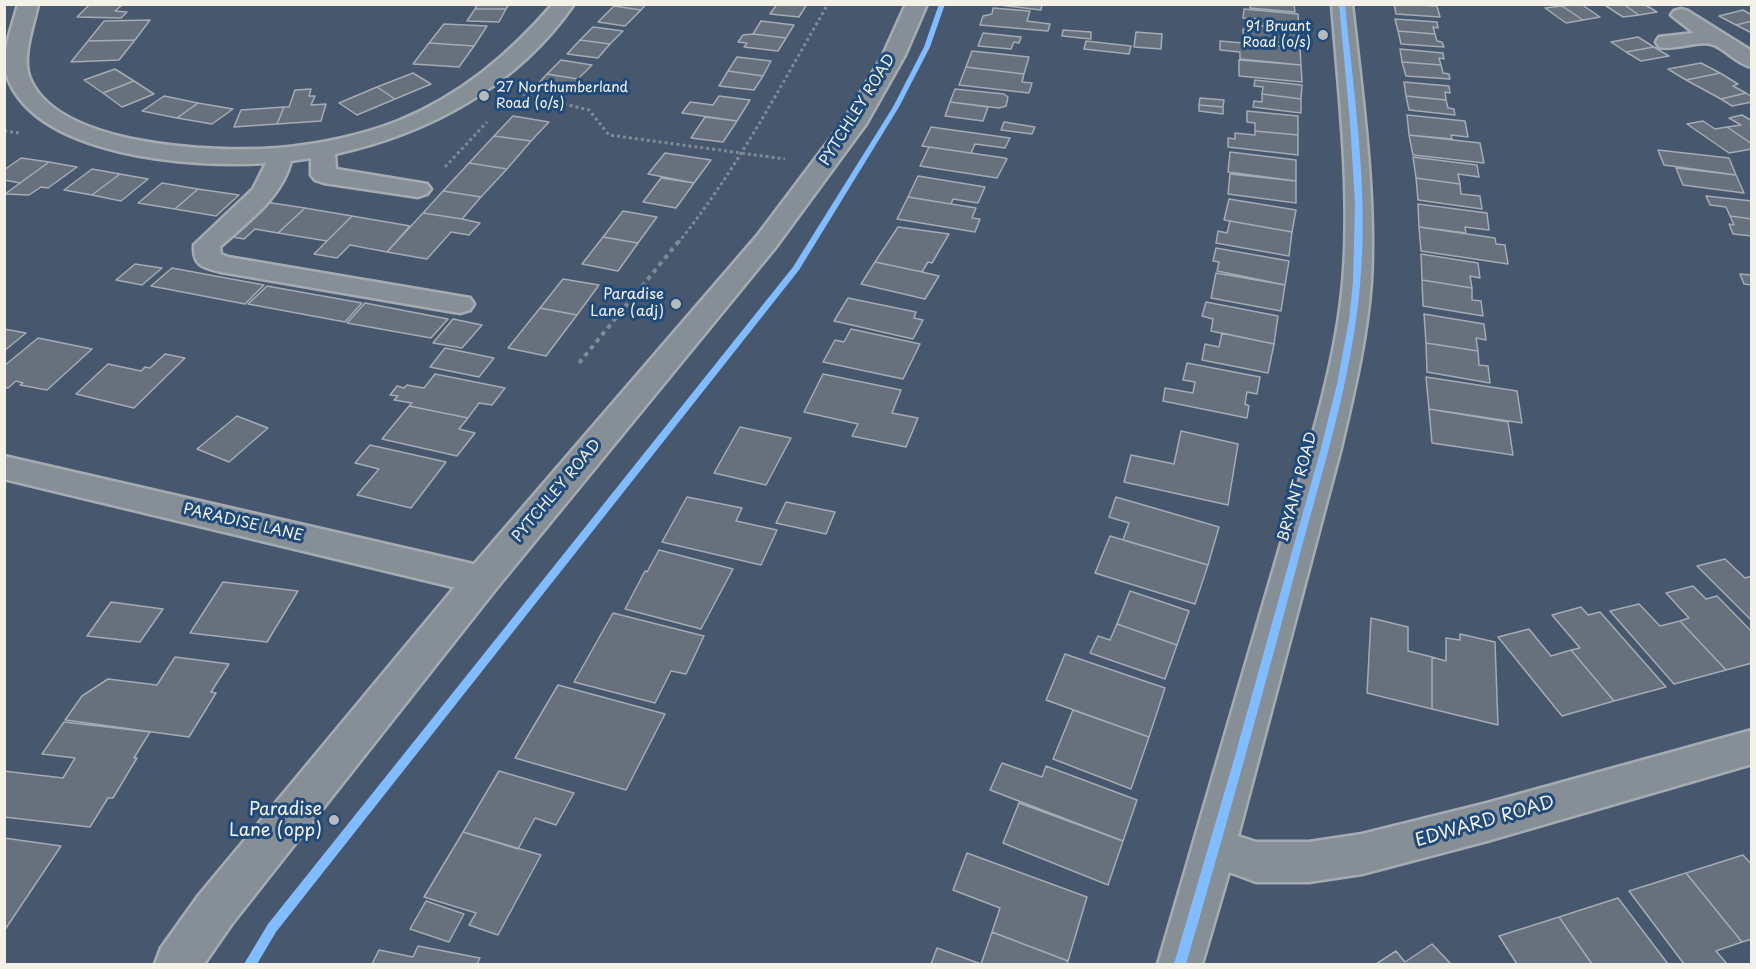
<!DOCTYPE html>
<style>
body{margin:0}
#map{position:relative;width:1756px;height:969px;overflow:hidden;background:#47586e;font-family:"Playpen Sans",sans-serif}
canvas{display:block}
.frame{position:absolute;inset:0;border:6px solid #f4f1e8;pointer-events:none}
</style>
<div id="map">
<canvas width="1756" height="969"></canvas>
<div class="frame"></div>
</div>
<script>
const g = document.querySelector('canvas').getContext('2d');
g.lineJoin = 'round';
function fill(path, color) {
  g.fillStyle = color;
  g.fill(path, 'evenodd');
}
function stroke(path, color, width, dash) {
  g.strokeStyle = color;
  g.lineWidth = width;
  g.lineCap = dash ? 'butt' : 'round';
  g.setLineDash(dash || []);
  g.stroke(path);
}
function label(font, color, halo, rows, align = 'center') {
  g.font = font + ' "Playpen Sans",sans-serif';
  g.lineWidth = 6;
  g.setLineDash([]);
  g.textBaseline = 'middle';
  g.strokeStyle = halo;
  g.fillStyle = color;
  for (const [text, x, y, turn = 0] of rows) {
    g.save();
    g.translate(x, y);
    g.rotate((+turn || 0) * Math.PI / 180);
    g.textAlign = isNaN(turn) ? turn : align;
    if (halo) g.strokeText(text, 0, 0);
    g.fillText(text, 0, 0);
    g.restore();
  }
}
const building = new Path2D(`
 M90,4L122,5L115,11L127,12L121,18L77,17Z
 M477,4H509L506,9H475Z
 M616,4H646L641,10L614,6Z
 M777,4H807L799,17L770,14Z
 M991,4H1042L1041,10Z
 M1250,4H1294L1295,12L1250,8Z
 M1394,4L1437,6L1440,17L1396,14Z
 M1581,4L1600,17L1583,20L1562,6Z
 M1603,4H1623L1639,15L1623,17Z
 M1623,4H1644L1657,12L1639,15Z
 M614,6L641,10L625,26L598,22Z
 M1562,6L1583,20L1566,23L1545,8Z
 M993,8L1030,11L1027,21L1050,24L1048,31L980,25L983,16L992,14Z
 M475,9H506L499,22L467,21Z
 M1244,9L1298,14L1299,29L1260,26V19L1243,18Z
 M1743,10L1752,15V21L1736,25L1719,16Z
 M1395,19L1437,22L1438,28L1433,27L1435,34L1398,31Z
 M150,20L135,40L88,41L104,21Z
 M761,21L794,25L786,38L753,34Z
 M1752,21V33L1736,25Z
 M444,24L487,26L474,46L429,43Z
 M1251,25L1299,29V44L1243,39V29L1251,30Z
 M593,27L623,31L610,44L580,40Z
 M1063,30L1091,32V39L1062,36Z
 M1398,31L1435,34L1437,41L1442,42L1444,47L1401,44Z
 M1136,32L1162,34L1161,49L1134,47Z
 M983,33L1021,37L1019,43L1014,42L1011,49L978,46Z
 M753,34L786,38L778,51L744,47L747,43L738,42L743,35Z
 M1638,37L1654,47L1626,52L1611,42Z
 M135,40L119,60L71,62L88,41Z
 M580,40L610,44L598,58L567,54Z
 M1086,41L1131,46L1129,54L1084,49Z
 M1220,41L1300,48L1301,65L1240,59V52L1220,50Z
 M429,43L474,46L459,67L413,64Z
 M1654,47L1669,56L1641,61L1626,52Z
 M1400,49L1443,53L1444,59L1439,58L1441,65L1402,62Z
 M972,51L1029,57L1024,74L966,67Z
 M737,57L771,61L763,76L728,71Z
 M561,60L592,65L578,79L547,74Z
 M1239,60L1301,65L1302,82L1239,76Z
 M1402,62L1441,65L1443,73L1449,74L1450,79L1406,76Z
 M1701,63L1720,73L1686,80L1668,69Z
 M966,67L1024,74L1022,82L1032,83L1029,93L959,85Z
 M115,69L134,81L103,93L84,80Z
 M728,71L763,76L754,90L719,86Z
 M413,73L431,84L395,99L377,87Z
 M1720,73L1738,84L1733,86L1746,93L1721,99L1686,80Z
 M547,74L578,79L565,94L533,89Z
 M1255,80L1302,85L1301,99L1262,94L1263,87L1254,86Z
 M134,81L154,94L122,107L103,93Z
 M1404,82L1449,86L1450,93L1445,92L1446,100L1406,96Z
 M377,87L395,99L357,115L339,103Z
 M311,89L309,96H315L311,105L326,104L321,121L277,124L284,107H289L295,90Z
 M955,89L1004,94L1008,97L1006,106L999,108L950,102Z
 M1746,93L1752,97V102L1732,106L1721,99Z
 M1262,94L1301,99V113L1253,107L1254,101L1262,102Z
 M164,96L198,103L177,118L142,111Z
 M719,96L750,100L737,121L682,113L690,102L713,105Z
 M1406,96L1446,100L1448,108L1454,109L1455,115L1409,110Z
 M1200,98L1224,100L1223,107L1199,105Z
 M950,102L988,107L983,121L945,116Z
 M198,103L233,109L212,124L177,118Z
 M1199,105L1223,107V114L1199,111Z
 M284,107L277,124L234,127L241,110Z
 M1247,111L1298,116V135L1255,131V123L1247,122Z
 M1407,115L1465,121L1468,137L1451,135L1452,139L1409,135Z
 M1742,115L1752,121V144L1727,127L1741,125L1729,118Z
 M513,116L549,122L531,141L494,136Z
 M705,117L737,121L723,142L691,138Z
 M1703,121L1715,129L1727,127L1752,144V149L1729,153L1687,124Z
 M1004,122L1035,127L1032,134L1001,130Z
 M931,127L1010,138L1005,148L975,144L971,153L922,146Z
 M1255,131L1298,135V155L1228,147V138L1235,139V133L1255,135Z
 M1409,135L1480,143L1484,163L1413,155Z
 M494,136L531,141L507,169L469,163Z
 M929,147L1005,158L1007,159L997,178L920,166Z
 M1658,150L1729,158L1736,175L1664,165Z
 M1230,152L1296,160V181L1228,172Z
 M665,153L711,160L694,183L648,174Z
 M1413,157L1477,165L1479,177L1458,174L1460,184L1416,178Z
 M21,158L49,162L20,183L4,180V170Z
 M49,162L77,167L48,188L41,187L29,195L5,194Z
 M469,163L507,169L481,197L443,191Z
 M1676,168L1736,175L1744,193L1683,185Z
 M92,169L120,174L92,195L64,190Z
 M120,174L148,179L121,201L92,195Z
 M1230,174L1296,181V203L1228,194Z
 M918,176L985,187L978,203L953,199L951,204L908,197Z
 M661,178L694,183L676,208L643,202Z
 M1416,178L1460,184L1461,194L1480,196L1482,209L1418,200Z
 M162,183L198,189L175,209L138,203Z
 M198,189L239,195L216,216L175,209Z
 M443,191L481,197L462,219L423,213Z
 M1706,196L1752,201V219L1730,216L1726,207L1710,205Z
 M908,197L976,208L972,218L980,219L975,232L897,219Z
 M1229,199L1296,210L1292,232L1224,220Z
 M265,202L305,208L278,233L255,229L244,239L227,236Z
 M1418,204L1487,213L1489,230L1465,227L1466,233L1419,227Z
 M305,208L352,216L327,241L278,233Z
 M623,211L657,217L638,243L603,237Z
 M423,213L462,219L480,223L469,235L451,232L427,259L387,252Z
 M352,216L410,226L387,252L350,245L337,258L314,254Z
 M1730,216L1752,219V236L1733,234L1729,224L1734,225Z
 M1230,221L1292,232L1289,256L1216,243L1218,231L1227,233Z
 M898,227L949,234L932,263L928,262L922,272L875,262Z
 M1419,227L1495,238L1496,244L1505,245L1508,264L1421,251Z
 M603,237L638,243L618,271L582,264Z
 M1216,248L1289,261L1285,285L1217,271L1219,262L1213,261Z
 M1421,254L1478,263L1480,278L1470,276L1472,288L1422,280Z
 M875,262L922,272L939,276L925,299L861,284Z
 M135,264L162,268L142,285L116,280Z
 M172,268L264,285L245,304L151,286Z
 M1216,273L1285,285L1281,311L1211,298Z
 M1740,274L1752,275V285L1744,284Z
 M563,279L599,285L577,315L540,308Z
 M1422,280L1472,288V300L1481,301L1483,316L1423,306Z
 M267,286L362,303L345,322L248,304Z
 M848,298L916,312L914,318L923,320L913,339L834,321Z
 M1206,302L1278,316L1274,344L1211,331L1213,319L1202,316Z
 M365,303L448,319L431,338L347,323Z
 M540,308L577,315L546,356L508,348Z
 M1424,314L1484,324L1486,340L1476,338L1478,351L1426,343Z
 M453,319L482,325L462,348L433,343Z
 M4,329L26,333L4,351Z
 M851,329L920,344L903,379L823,362L835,340L844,342Z
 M1222,333L1274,344L1268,373L1202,360L1205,344L1219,347Z
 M38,338L92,349L47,390L20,385L23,383L16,381L8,388L4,387V366Z
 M1426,343L1478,351L1479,365L1488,366L1490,383L1427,372Z
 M445,348L494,358L479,377L430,367Z
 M165,354L185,358L134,408L76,394L108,364L141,371L145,367L150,368Z
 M1187,363L1260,377L1257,394L1247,392L1245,404L1249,406L1247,418L1163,401L1165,388L1193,393L1195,382L1183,380Z
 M435,374L505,388L492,405L479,403L468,418L409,406L412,403L394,400L398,396L390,395L397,386L404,388L407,385L424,388Z
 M823,374L901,390L892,413L918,418L906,447L852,436L858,424L804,412Z
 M1426,377L1517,391L1522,423L1429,409Z
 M409,406L468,418L459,429L475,433L457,456L382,439Z
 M1429,409L1508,422L1513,455L1432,443Z
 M237,416L268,428L229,462L197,449Z
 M740,427L791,438L766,485L714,473Z
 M1181,431L1238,444L1228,505L1124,482L1131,455L1174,464Z
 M370,445L446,462L411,508L357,495L379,469L355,463Z
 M687,497L742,508L736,521L777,530L761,565L662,542Z
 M1116,497L1219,527L1208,565L1123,540L1129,523L1109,517Z
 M786,502L835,512L826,534L776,523Z
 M1110,536L1208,565L1195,604L1095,573Z
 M659,550L733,569L701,629L625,609L645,571L647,572Z
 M1725,559L1745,578L1752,576V621L1697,566Z
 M223,582L298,591L267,642L190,633Z
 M1693,586L1706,599L1717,596L1752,632V663L1726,670L1680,621L1689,618L1666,593Z
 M1130,591L1189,611L1177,645L1117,624Z
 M111,602L163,609L140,642L87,636Z
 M1639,604L1660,626L1680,621L1726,670L1674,684L1610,611Z
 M1581,607L1588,615L1600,612L1666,687L1614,701L1571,650L1580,648L1552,615Z
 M613,613L704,636L686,674L671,671L655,703L574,682Z
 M1371,618L1408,627V651L1432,657V709L1367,693Z
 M1117,624L1177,645L1165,679L1090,653L1098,636L1110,640Z
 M1529,629L1551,656L1571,650L1614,701L1562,716L1498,637Z
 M1460,634L1495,642L1498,725L1432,709V657L1446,661V638L1460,640Z
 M1065,654L1165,688L1149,737L1046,700Z
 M175,657L229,664L211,692L216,693L189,737L65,720L82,696L108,679L157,685Z
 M558,685L665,714L626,790L515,758Z
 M1073,710L1149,737L1131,789L1053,759Z
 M64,722L150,732L134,758H137L113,798H108L90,827L4,817V771L63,778L75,758L42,754Z
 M1002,763L1042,777L1046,766L1137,800L1123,841L990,790Z
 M499,771L574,793L556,825L535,818L518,849L463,832Z
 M1019,803L1123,841L1108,885L1003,843Z
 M463,832L541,855L498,935L469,925L476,913L424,897Z
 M4,838L61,846L4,931Z
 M967,853L1087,897L1068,961L992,932L1000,908L953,890Z
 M1743,855L1752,865V939L1742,942L1686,873Z
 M1686,873L1742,942L1716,951L1727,964H1684L1629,891Z
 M1618,898L1668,964H1592L1559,917Z
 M426,901L464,914L449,942L410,929Z
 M1559,917L1592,964H1517L1499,936Z
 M992,932L1068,961L1067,964H931L937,948L981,964Z
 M1432,944L1451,964H1376L1396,951L1405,962Z
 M418,946L480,958L477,964H372L379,950L413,957Z`);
fill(building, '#67717e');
stroke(building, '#a4abb3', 1.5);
const minor = new Path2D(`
 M18,4H38C34,25 22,55 29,76C55,147 216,153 279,148C319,144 360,136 398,121C460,96 509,55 553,4H574C517,86 430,133 335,154L336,169L427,184L431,189L427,194L418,197L324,183L315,180L311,175V158L291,161C282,198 247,222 220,247L221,254L228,257L470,298L474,304L470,310L460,313L221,272C202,267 193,266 194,245L253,189L266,163C194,168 35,157 7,76C0,55 13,25 18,4Z
 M1332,4H1352C1362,96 1376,190 1371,282C1367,338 1354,393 1341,448L1238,836L1256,842H1309L1362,834L1487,803L1752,730V764L1487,841L1362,874L1309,882H1256L1229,872L1202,964H1158L1309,448C1324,394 1338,339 1343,283C1351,190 1339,97 1332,4Z
 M1681,9L1688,11L1752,51V67C1736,64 1724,47 1711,44C1698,40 1676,51 1659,47L1656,42L1659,37L1694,33L1671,15L1674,11Z
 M4,456L482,566L495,570L500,580L495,590L482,594L4,479Z`);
const major = new Path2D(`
 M906,4H927L905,55L866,124L775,248L495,590L231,925L204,964H155L161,948L199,895L469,570L757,236L843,122L883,55Z`);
stroke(minor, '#a4abb3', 5);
stroke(major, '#a4abb3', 5);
stroke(new Path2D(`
 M523,94L589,110L609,135L785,159
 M4,131L19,133
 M445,167L487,122
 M678,243C737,170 781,85 828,4`), '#818a94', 3, [3, 3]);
stroke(new Path2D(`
 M579,363L679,241`), '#818a94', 4, [4.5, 4.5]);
fill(minor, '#878f96');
fill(major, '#878f96');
fill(new Path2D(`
 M939,4H945L930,47L899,107L799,270L276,932L257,964H244L268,924L793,267L893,107L924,47Z
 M1339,4H1345C1354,97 1369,192 1360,285C1352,376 1325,462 1301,550C1269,672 1235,794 1200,916L1186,964H1174L1231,770L1321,448L1337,384L1349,320L1353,282L1355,203L1350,122Z`), '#80bcff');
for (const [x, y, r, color] of [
 [1323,35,6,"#b7bbbd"],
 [484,96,6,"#b7bbbd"],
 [676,304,6,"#b7bbbd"],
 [334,820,6,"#b7bbbd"]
]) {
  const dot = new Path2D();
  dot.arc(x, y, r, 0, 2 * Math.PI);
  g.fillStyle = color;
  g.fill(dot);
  stroke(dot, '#1f4a7a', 2);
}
label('14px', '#f4f1e8', '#1f4a7a', [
 ["91 Bryant",1311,27],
 ["Road (o/s)",1311,43],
 ["27 Northumberland",496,88,"left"],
 ["Road (o/s)",496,104,"left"]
], 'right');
label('15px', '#f4f1e8', '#1f4a7a', [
 ["PYTCHLEY ROAD",858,110,-58],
 ["BRYANT ROAD",1298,487,-75],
 ["PYTCHLEY ROAD",557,491,-50],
 ["PARADISE LANE",243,523,13]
]);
label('15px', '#f4f1e8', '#1f4a7a', [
 ["Paradise",664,295],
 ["Lane (adj)",664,312]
], 'right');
label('18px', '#f4f1e8', '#1f4a7a', [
 ["Paradise",322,810],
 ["Lane (opp)",322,831]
], 'right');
label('18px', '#f4f1e8', '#1f4a7a', [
 ["EDWARD ROAD",1485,822,-16]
]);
</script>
